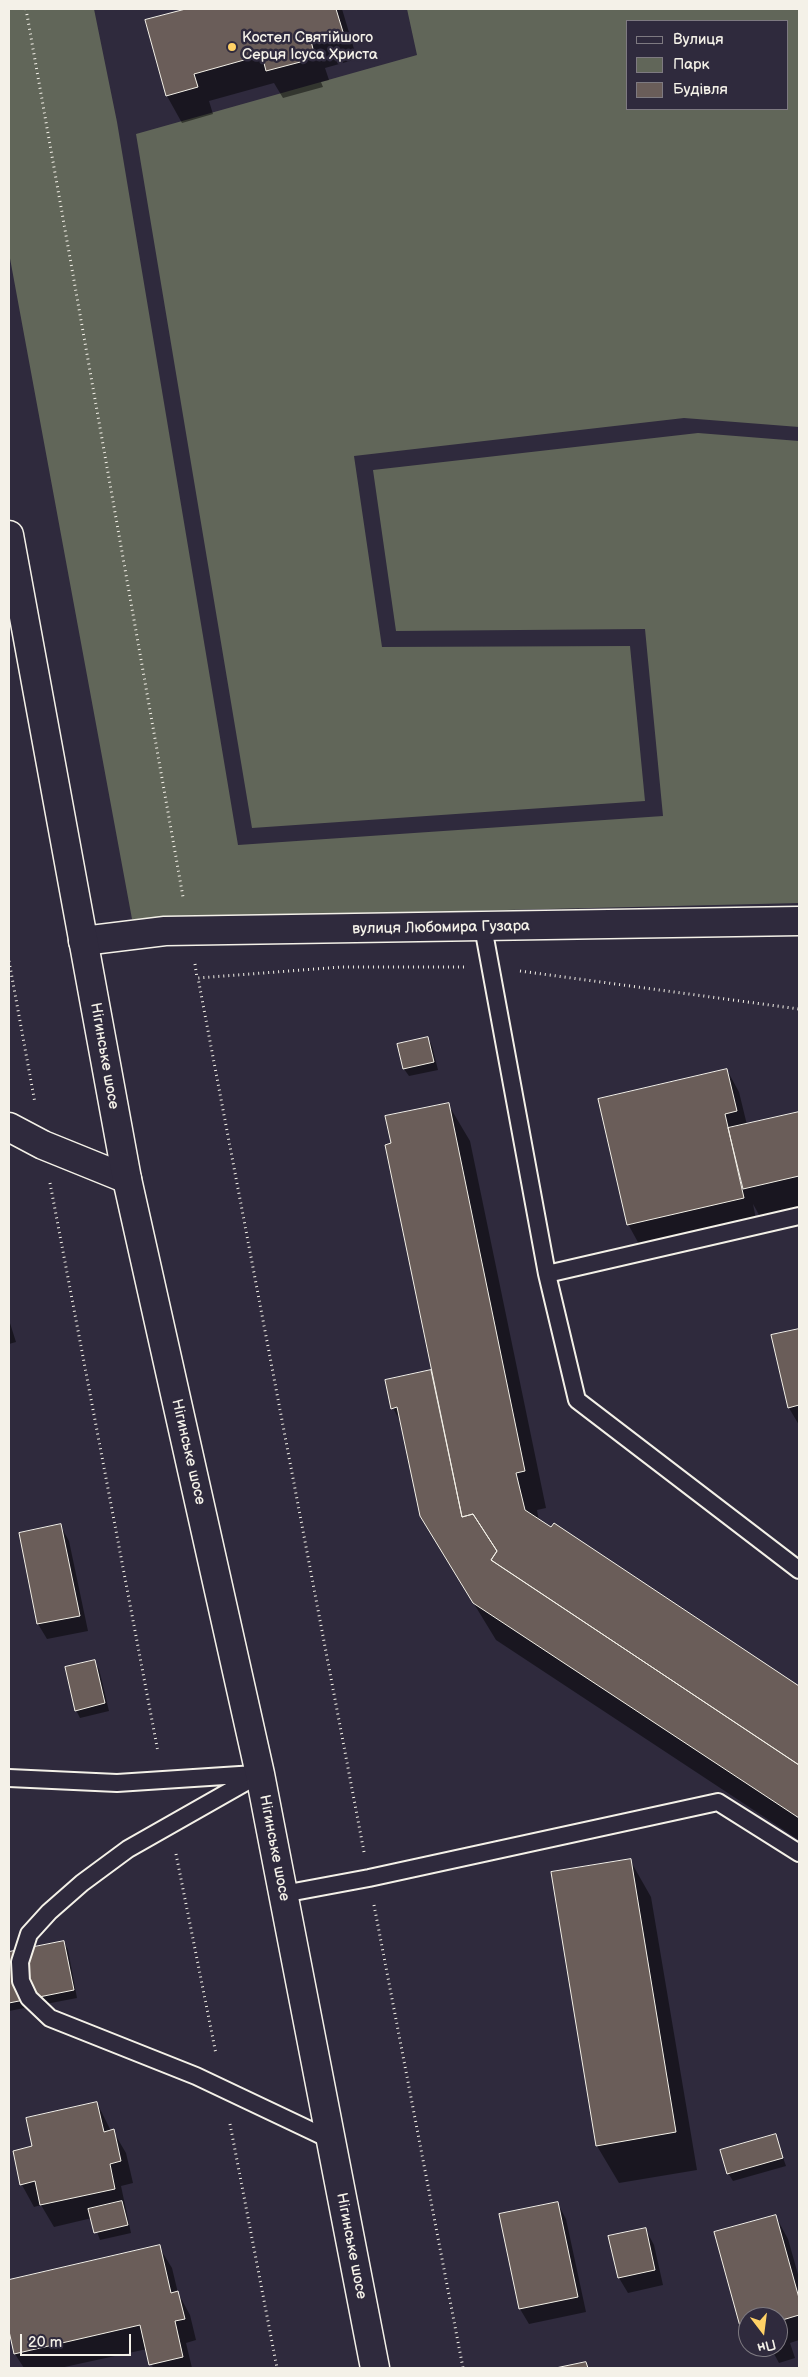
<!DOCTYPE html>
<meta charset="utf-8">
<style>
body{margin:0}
#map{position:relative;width:808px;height:2377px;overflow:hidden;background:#2f2a3d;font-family:"Balsamiq Sans",sans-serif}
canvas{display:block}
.frame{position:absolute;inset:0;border:10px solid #f4f1e8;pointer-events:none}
.legend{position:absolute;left:626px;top:20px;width:162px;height:90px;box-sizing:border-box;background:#2f2a3d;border:1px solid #7e7a81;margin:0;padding:6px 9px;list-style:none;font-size:15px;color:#f4f1e8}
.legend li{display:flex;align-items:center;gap:10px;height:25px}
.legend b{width:25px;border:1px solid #7e7a81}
.north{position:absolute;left:738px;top:2307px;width:50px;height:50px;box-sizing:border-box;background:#2f2a3d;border:1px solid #7e7a81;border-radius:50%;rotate:165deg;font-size:14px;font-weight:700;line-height:20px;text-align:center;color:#f4f1e8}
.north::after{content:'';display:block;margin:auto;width:18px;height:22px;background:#ffd166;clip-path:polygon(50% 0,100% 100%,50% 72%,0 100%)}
.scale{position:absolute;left:20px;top:2334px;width:111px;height:22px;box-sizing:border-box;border:2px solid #f4f1e8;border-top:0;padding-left:6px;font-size:15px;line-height:18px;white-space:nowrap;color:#f4f1e8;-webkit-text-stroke:4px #2f2a3d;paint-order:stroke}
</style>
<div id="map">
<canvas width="808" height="2377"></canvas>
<div class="frame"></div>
<ul class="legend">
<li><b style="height:6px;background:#2f2a3d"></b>Вулиця</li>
<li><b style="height:14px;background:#616659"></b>Парк</li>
<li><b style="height:14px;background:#6a5d59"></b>Будівля</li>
</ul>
<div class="north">Пн</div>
<div class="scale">20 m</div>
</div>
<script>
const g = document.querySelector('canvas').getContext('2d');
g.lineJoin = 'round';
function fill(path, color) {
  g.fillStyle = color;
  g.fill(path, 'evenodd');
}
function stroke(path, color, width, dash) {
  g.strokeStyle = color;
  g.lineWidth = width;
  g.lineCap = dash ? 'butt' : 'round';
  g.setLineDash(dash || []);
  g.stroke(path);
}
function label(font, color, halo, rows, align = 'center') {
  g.font = font + ' "Balsamiq Sans",sans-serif';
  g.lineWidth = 5;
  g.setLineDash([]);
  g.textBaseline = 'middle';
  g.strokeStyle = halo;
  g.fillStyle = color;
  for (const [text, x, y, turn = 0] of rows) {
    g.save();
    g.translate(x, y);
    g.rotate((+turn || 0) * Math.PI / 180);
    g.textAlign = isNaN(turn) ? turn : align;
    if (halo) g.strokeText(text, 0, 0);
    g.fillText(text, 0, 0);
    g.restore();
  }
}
fill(new Path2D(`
 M9,9H94L117,122L238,845L663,816L645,629L396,631L373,470L698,433L799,441V903L132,919L9,253Z
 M407,9H799V427L684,418L354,456L382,647L630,646L645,801L252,828L136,134L417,55ZM627,21H787V109H627Z`), '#616659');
fill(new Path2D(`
 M191,9H342L357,59L325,68L329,80L321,82L323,87L283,98L274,83L209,101L213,114L182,123L167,96L146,21Z
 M428,1038L432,1046L438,1070L409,1076L404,1069Z
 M727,1070L739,1092L747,1125L799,1113V1213L763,1222L753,1204L756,1219L640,1246L628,1224Z
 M448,1104L470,1141L546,1508L537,1510L539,1521L551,1529L554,1524L799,1688V1840L496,1640L443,1553L402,1425L393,1408L387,1380L432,1371L393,1144Z
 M9,1320L16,1342L9,1344Z
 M799,1330V1425L789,1408L773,1336Z
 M60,1525L69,1541L88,1631L47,1639L38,1624Z
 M94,1662L99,1669L109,1711L80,1718L76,1710Z
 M630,1860L651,1897L697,2170L619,2183L597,2146L552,1873Z
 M64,1942L68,1950L77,1998L9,2011V1953Z
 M97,2103L111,2131H113L126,2153L133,2183L121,2186L131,2233L100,2240L92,2218L54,2227L41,2205L34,2207L22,2185L14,2152L34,2147Z
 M775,2135L786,2166L733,2181L728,2173Z
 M558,2204L566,2219L586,2312L529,2324L520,2309Z
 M776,2217L788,2239L799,2278V2340L790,2343L795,2358L779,2363L771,2348L755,2352L752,2347H778V2317H748V2339L742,2330L716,2233Z
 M646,2230L654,2245L663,2285L628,2293L619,2278Z
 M159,2247L172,2268L178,2293L190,2315L196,2340L186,2343L192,2368H153L147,2349L60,2368H24L15,2354L9,2325V2281Z`), '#0007');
const building = new Path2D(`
 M186,9H336L343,32L311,41L314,53L307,55L308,60L266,71L262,55L194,74L198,87L166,96L145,20Z
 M428,1037L434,1062L403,1069L397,1044Z
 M727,1069L737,1111L725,1114L744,1198L627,1225L598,1099Z
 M449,1103L525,1471L516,1473L525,1510L551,1527L554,1523L799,1686V1765L491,1560L497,1551L473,1514L462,1517L385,1145L391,1143L385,1116Z
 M799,1112V1176L743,1189L728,1128Z
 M799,1329V1405L788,1408L771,1335Z
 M431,1370L462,1517L473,1514L497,1551L491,1560L799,1765V1818L473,1603L420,1516L397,1407L391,1409L385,1380Z
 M61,1524L80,1616L37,1624L19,1533Z
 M95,1660L105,1703L75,1711L65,1667Z
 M631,1859L676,2132L596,2146L551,1872Z
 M64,1941L74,1990L9,2003V1952Z
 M97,2102L104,2132L114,2129L121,2161L110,2164L115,2189L40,2205L35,2181L20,2185L13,2151L32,2146L26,2118Z
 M776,2134L783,2158L727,2174L720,2150Z
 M122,2201L128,2225L94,2233L88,2209Z
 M558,2202L578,2297L519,2309L499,2214Z
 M776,2215L799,2298V2315L779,2321L783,2336L778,2338V2317H748V2328L741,2330L714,2232Z
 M646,2228L655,2270L618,2278L608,2236Z
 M160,2245L171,2293L178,2291L185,2319L175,2321L183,2357L149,2365L140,2325L14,2354L9,2331V2280Z
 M586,2362L588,2368H556Z`);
fill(building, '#6a5d59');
stroke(building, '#f4f1e8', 1);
const service = new Path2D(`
 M483,927L547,1274L577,1400L799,1570
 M547,1274L799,1216
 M260,1774L128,1849L82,1883L49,1912L29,1934L20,1962L21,1981L29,1998L50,2018L196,2076L331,2140
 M9,1778L117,1783L255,1774
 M283,1894L369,1878L718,1802L799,1853`);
const minor = new Path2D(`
 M83,941L165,931L799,921
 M9,1127L43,1145L127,1179`);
const secondary = new Path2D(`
 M9,535L127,1179L260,1774L375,2368`);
stroke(service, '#f4f1e8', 20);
stroke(minor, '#f4f1e8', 31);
stroke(secondary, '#f4f1e8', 31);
stroke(new Path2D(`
 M26,9L183,897
 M9,961L35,1103
 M195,964L197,978
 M520,971L799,1009
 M50,1183L158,1752
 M364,1852L198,978L341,967H464
 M176,1854L216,2054
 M374,1905L463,2368
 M230,2124L277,2368`), '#f4f1e8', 3, [1, 4]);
stroke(service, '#2f2a3d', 16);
stroke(minor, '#2f2a3d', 28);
stroke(secondary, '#2f2a3d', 28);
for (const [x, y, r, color] of [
 [232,47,5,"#ffd166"]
]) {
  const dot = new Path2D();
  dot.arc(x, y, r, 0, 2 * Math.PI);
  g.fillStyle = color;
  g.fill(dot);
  stroke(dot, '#2f2a3d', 2);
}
label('15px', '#f4f1e8', '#2f2a3d', [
 ["Костел Святійшого",242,38],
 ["Серця Ісуса Христа",242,55]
], 'left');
label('15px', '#f4f1e8', '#2f2a3d', [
 ["вулиця Любомира Гузара",441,928,-1],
 ["Нігинське шосе",104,1056,80],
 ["Нігинське шосе",188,1452,77],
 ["Нігинське шосе",274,1848,79],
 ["Нігинське шосе",351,2246,79]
]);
</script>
